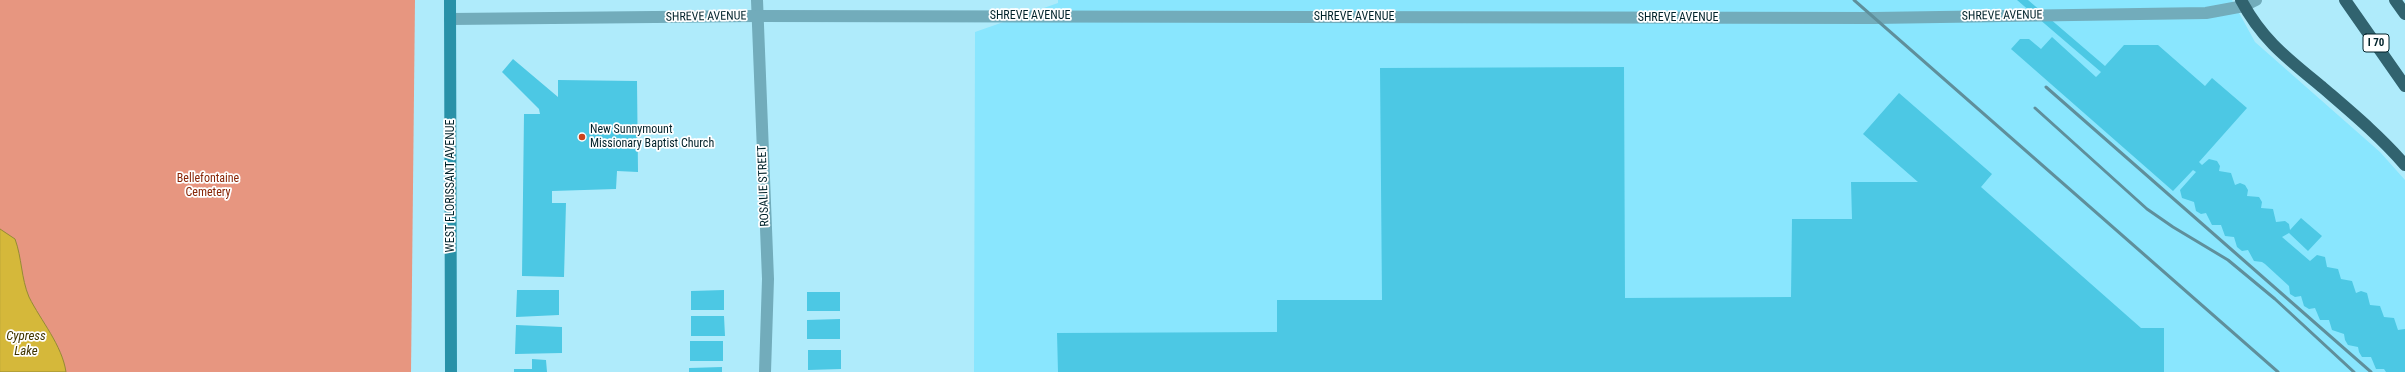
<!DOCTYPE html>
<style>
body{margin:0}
canvas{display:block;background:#afebfb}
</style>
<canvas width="2405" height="372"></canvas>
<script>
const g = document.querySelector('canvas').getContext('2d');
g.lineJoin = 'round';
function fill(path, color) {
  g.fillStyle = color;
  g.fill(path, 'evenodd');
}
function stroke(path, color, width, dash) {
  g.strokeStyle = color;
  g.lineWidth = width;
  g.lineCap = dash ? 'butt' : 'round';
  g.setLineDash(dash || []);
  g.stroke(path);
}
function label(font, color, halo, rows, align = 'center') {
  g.font = font + ' "Roboto Condensed",sans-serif';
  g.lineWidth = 3.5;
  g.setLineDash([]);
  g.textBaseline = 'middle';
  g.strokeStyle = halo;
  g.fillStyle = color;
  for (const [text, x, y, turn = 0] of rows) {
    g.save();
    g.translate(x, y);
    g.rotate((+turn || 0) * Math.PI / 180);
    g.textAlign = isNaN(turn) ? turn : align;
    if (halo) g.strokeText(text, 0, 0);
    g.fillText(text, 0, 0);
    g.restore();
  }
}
fill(new Path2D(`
 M1058,0H2232L2255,42L2380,152L2405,180V372H974L975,32L1058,3Z`), '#89e6fe');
fill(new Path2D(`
 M0,0H415L411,372H0Z`), '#e79680');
const water = new Path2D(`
 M0,229L15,239C22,258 21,278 29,297C41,321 62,345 66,372H0Z`);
fill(water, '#d5b83a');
stroke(water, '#958b35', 1);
fill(new Path2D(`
 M2017,0H2028L2105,66L2124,45H2158L2205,86L2212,78L2247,108L2199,162L2202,165L2209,159L2217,161L2220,166L2219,171L2231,173L2235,185L2240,183L2245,185L2248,190L2247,196L2259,197L2262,202L2261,208L2273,209L2276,222L2285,221L2289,224L2290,230L2301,218L2322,236L2308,251L2289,233L2282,237L2310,261L2317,255L2325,257L2327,267L2338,269L2341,279L2352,281L2356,293L2361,291L2367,293L2370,305L2380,306L2384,317L2394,318L2398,330L2405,329V372H2386L2384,369H2376L2371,357H2362L2359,352L2358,347L2348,345L2345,340L2344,334L2332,330L2329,320H2320L2315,308L2309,309L2304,306L2301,296L2295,297L2290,294L2289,286L2265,264L2262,262L2254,261L2248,250L2242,251L2237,247L2234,237L2225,236L2221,225H2212L2206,213L2201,214L2196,211L2194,202L2182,198L2180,190L2196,172L2193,170L2173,191L2011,49L2020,39H2029L2041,49L2052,37L2096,77L2101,72Z
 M513,59L558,97V80L637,81L638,172L617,171L616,189L552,191V203H566L564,277L522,276L524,114H540L539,109L502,72Z
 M1624,67L1625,298L1791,297L1792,219H1852L1851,182H1918L1863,134L1899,93L1992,174L1981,187L2141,328H2164V372H1058L1057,333L1277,332V300H1382L1380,68Z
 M517,290H559V315L516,317Z
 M724,290V310H691V291Z
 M807,292H840V311H807Z
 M691,316H724L725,336H691Z
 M840,319V339H807V320Z
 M516,325L562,327V353L515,354Z
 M690,341H723V361H690Z
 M808,350H841V369L808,370Z
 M532,359L546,360L547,372H514V369H532Z
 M722,367V372H689V368Z`), '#4cc8e4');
stroke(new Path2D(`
 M757,0L768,279L765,372`), '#72acbb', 12);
stroke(new Path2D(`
 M450,19L757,16L1874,18L2206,13L2244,6L2256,0`), '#72acbb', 12);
stroke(new Path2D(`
 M450,0L451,372`), '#2891a8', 12);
stroke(new Path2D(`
 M2241,0C2262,40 2288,59 2322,87C2351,112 2380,136 2405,165
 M2345,0L2405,86
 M2395,0L2405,14`), '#31636f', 12);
stroke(new Path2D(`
 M1854,0L2278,372
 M2046,87L2371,372
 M2035,108L2147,209L2173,227L2228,260L2275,299L2354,372`), '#5f8f9b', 3);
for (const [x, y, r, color] of [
 [582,137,4,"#cc431b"]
]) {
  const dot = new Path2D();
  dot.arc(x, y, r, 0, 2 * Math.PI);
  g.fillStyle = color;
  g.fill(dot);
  stroke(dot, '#fff', 1.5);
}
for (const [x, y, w] of [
 [2376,43,26]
]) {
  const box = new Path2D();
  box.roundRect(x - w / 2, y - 9, w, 18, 3);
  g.fillStyle = '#fff';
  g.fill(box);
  stroke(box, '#00222a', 1);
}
label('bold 11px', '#00222a', null, [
 ["I 70",2376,43]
]);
label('12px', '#00222a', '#fff', [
 ["SHREVE AVENUE",1030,16],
 ["SHREVE AVENUE",2002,16,-1],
 ["SHREVE AVENUE",706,17,-1],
 ["SHREVE AVENUE",1354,17],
 ["SHREVE AVENUE",1678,18],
 ["WEST FLORISSANT AVENUE",451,186,-90],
 ["ROSALIE STREET",764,186,-92]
]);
label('12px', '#00222a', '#fff', [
 ["New Sunnymount",590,130],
 ["Missionary Baptist Church",590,144]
], 'left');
label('12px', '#872506', '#fff', [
 ["Bellefontaine",208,179],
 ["Cemetery",208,193]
]);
label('italic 13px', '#413500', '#fff', [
 ["Cypress",26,337],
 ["Lake",26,352]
]);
</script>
